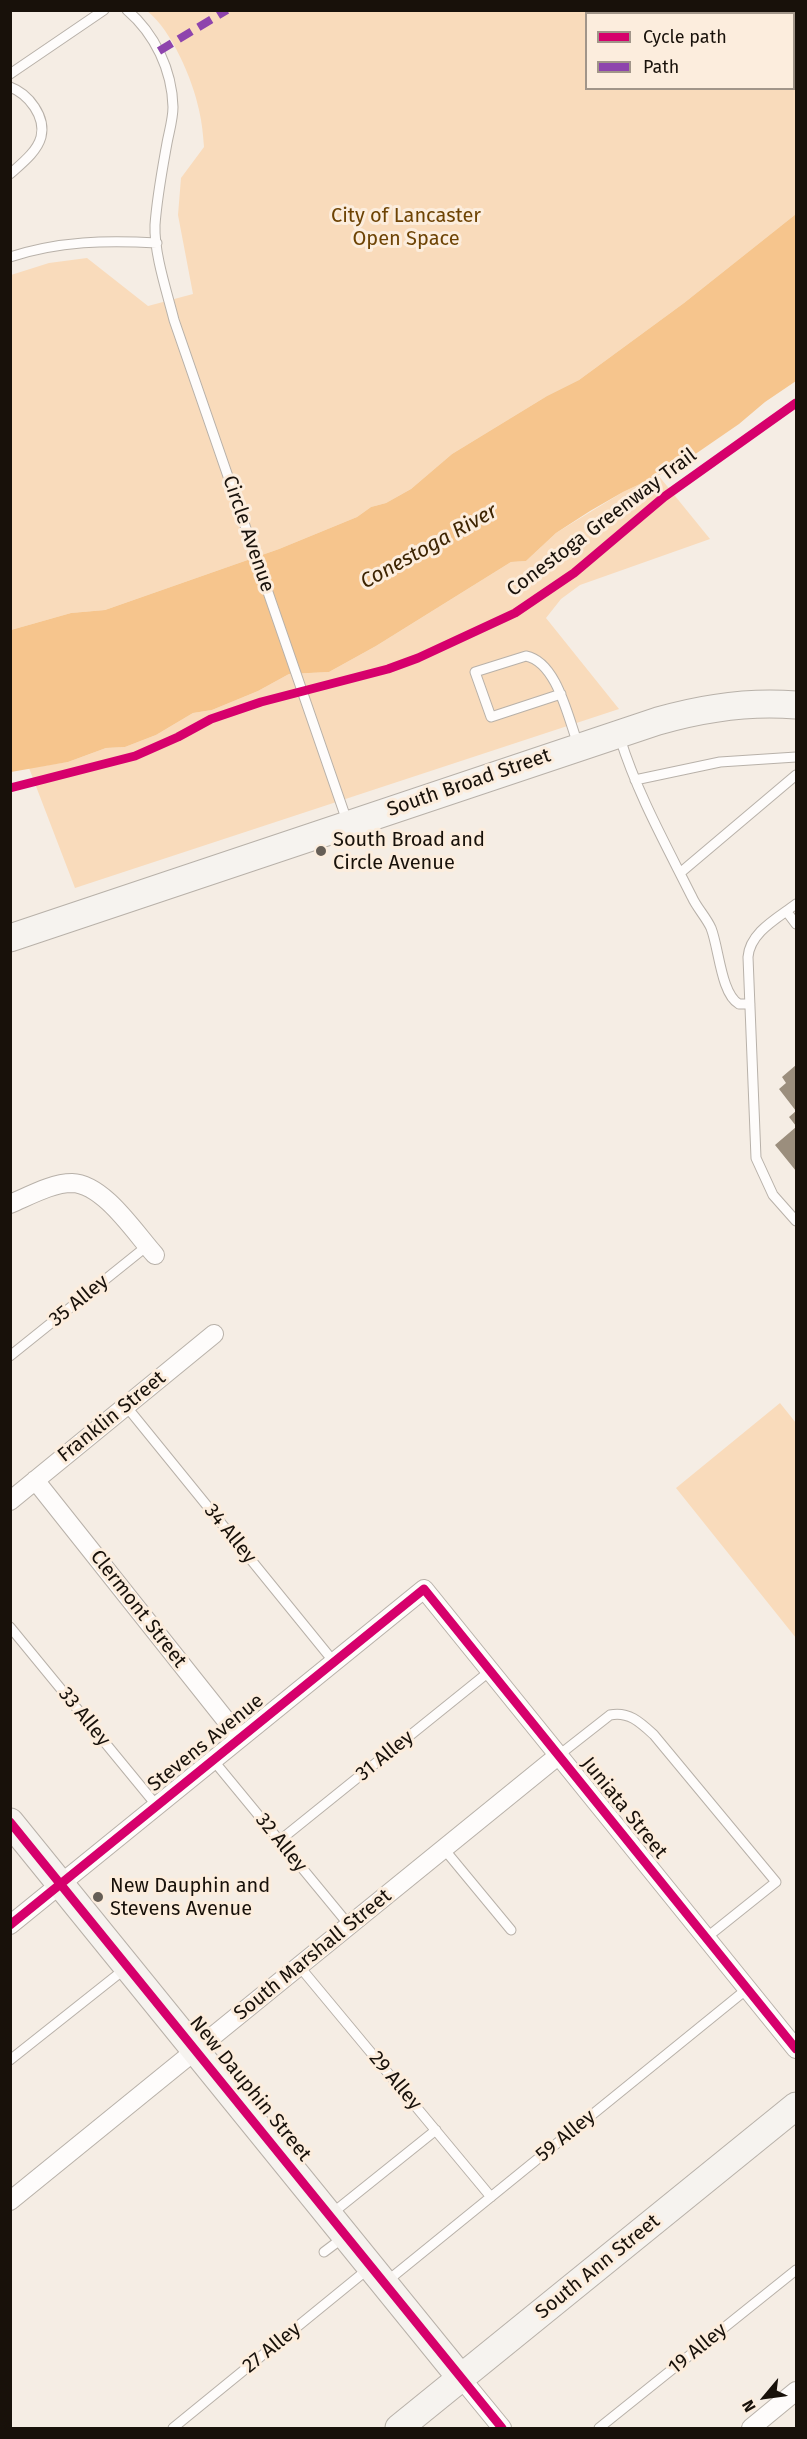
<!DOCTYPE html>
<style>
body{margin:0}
#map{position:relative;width:807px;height:2439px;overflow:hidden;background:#f5ede4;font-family:"Fira Sans",sans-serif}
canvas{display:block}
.frame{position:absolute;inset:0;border:12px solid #18110a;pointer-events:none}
.legend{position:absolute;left:585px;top:12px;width:210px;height:78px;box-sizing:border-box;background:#fceddd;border:2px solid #a19589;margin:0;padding:8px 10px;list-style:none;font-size:18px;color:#18110a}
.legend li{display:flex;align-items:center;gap:12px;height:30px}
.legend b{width:30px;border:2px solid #a19589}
.north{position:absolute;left:735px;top:2367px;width:60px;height:60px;-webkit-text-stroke:4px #fceddd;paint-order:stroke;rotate:241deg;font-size:16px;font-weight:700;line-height:24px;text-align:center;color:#18110a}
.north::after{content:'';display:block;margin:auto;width:21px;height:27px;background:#18110a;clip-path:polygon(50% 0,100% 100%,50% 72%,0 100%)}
</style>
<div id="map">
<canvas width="807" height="2439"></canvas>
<div class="frame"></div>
<ul class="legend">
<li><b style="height:8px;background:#d6006c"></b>Cycle path</li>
<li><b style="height:8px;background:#8e44ad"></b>Path</li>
</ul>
<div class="north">N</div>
</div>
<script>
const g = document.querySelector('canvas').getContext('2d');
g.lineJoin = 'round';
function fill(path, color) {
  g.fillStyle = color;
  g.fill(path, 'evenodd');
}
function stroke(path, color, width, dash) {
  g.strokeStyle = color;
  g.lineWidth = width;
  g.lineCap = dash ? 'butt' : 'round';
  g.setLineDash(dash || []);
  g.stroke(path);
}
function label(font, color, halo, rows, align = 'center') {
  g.font = font + ' "Fira Sans",sans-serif';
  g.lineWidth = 6;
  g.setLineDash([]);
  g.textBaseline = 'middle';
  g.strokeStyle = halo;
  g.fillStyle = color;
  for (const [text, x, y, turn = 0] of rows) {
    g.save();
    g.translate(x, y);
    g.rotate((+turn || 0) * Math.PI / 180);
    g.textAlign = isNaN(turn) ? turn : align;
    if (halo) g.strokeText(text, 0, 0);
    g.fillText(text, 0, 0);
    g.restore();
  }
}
fill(new Path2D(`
 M147,11H796V214L684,303L579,380L547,396L452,454L411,489L386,503L371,507L357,517L279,549L105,610L71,613L11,630V275L49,263L87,258L148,306L193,294L178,215L181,178L204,147C203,135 202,122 199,110C193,80 171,29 147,11ZM586,14H794V88H586Z
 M658,475L710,539L580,585L561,599L546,618L619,709L75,888L29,768L68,762L106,748L125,747L156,735L193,713L212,710L258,691L289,674L329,672L376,646L511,562L526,561L556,533L623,492Z
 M780,1403L796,1423V1638L676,1488Z`), '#f9dbbb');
fill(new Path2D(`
 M796,214V381L765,402L739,424L678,466L623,492L590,511L556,533L526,561L511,562L376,646L329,672L289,674L258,691L212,710L193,713L156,735L125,747L106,748L68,762L11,772V630L71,613L105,610L279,549L357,517L371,507L386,503L411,489L452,454L547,396L579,380L684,303Z`), '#f6c58d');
fill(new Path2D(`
 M796,1065V1126L789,1117L796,1111L779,1089L786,1083L782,1077Z
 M796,1127V1171L775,1145Z`), '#9b8e7d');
const lane = new Path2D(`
 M127,10C155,34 172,70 173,107C173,119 169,132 167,143C162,171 157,197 155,225C154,254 167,292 174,320L347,821
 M10,74L104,10
 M10,87C29,94 46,117 41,137C37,152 21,164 10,174
 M10,257C59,241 107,240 157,243
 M561,694L491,717L475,672L526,656C557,662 568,718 578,744
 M620,738C637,793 666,845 692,897C697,908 706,917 711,928C719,948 721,994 739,1004H750
 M635,780L720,762L796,757
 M680,873L796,775
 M796,904C778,918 750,932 748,957L756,1158L773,1195L796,1221
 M787,912L796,924
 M10,1356L147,1246
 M126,1406L334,1662
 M10,1627L157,1806
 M559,1755L610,1715C629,1711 641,1723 654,1735L776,1882L706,1938
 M213,1760L349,1925
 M279,1841L490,1671
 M444,1849L511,1930
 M299,1966L491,2197
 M10,2060L126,1968
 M330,2215L436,2130
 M324,2252L344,2237
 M386,2282L747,1989
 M173,2428L368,2269
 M599,2428L796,2270`);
const street = new Path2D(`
 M10,1204C29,1196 52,1183 72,1183C104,1184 135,1233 155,1255
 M35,1480L240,1738
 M10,1501L214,1334
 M10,1925L424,1589L796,2049
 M10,2201L559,1755
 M461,2378L502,2428
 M751,2428L796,2391`);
const secondary = new Path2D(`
 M10,938L658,721C703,708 749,701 796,705
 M10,1822L461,2378
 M399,2428L796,2106`);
stroke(lane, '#b8b1a9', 11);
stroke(street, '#b8b1a9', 20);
stroke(secondary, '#b8b1a9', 29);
stroke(lane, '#fefcfb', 9);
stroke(street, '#fefcfb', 18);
stroke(secondary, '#f6f3ef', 27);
stroke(new Path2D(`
 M159,51L227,10`), '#8e44ad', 8, [15, 8]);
stroke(new Path2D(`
 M10,788L135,756L178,737L211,719L261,702L388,669L418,658L515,613L574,573L664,497L796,403
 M10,1822L502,2428
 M10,1925L424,1589L796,2049`), '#d6006c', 9);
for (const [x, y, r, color] of [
 [321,851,6,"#655e56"],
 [98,1897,6,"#655e56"]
]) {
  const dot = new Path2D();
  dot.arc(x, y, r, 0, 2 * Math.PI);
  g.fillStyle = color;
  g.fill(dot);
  stroke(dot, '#fceddd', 2);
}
label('20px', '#6d4304', '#fceddd', [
 ["City of Lancaster",406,216],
 ["Open Space",406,239]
]);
label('20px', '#18110a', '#fceddd', [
 ["Conestoga Greenway Trail",602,523,-37],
 ["Circle Avenue",248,534,71],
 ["South Broad Street",469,783,-19],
 ["35 Alley",79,1301,-39],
 ["Franklin Street",112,1417,-39],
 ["34 Alley",230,1534,51],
 ["Clermont Street",138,1609,52],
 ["33 Alley",84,1717,51],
 ["Stevens Avenue",206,1743,-39],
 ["31 Alley",385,1756,-39],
 ["Juniata Street",624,1808,51],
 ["32 Alley",281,1843,51],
 ["South Marshall Street",313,1955,-39],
 ["29 Alley",395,2081,50],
 ["New Dauphin Street",250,2089,51],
 ["59 Alley",566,2136,-39],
 ["South Ann Street",598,2267,-39],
 ["27 Alley",272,2348,-39],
 ["19 Alley",698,2349,-39]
]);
label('20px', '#18110a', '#fceddd', [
 ["South Broad and",333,840],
 ["Circle Avenue",333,863],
 ["New Dauphin and",110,1886],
 ["Stevens Avenue",110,1909]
], 'left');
label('italic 21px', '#3d2402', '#fceddd', [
 ["Conestoga River",429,547,-29]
]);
</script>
